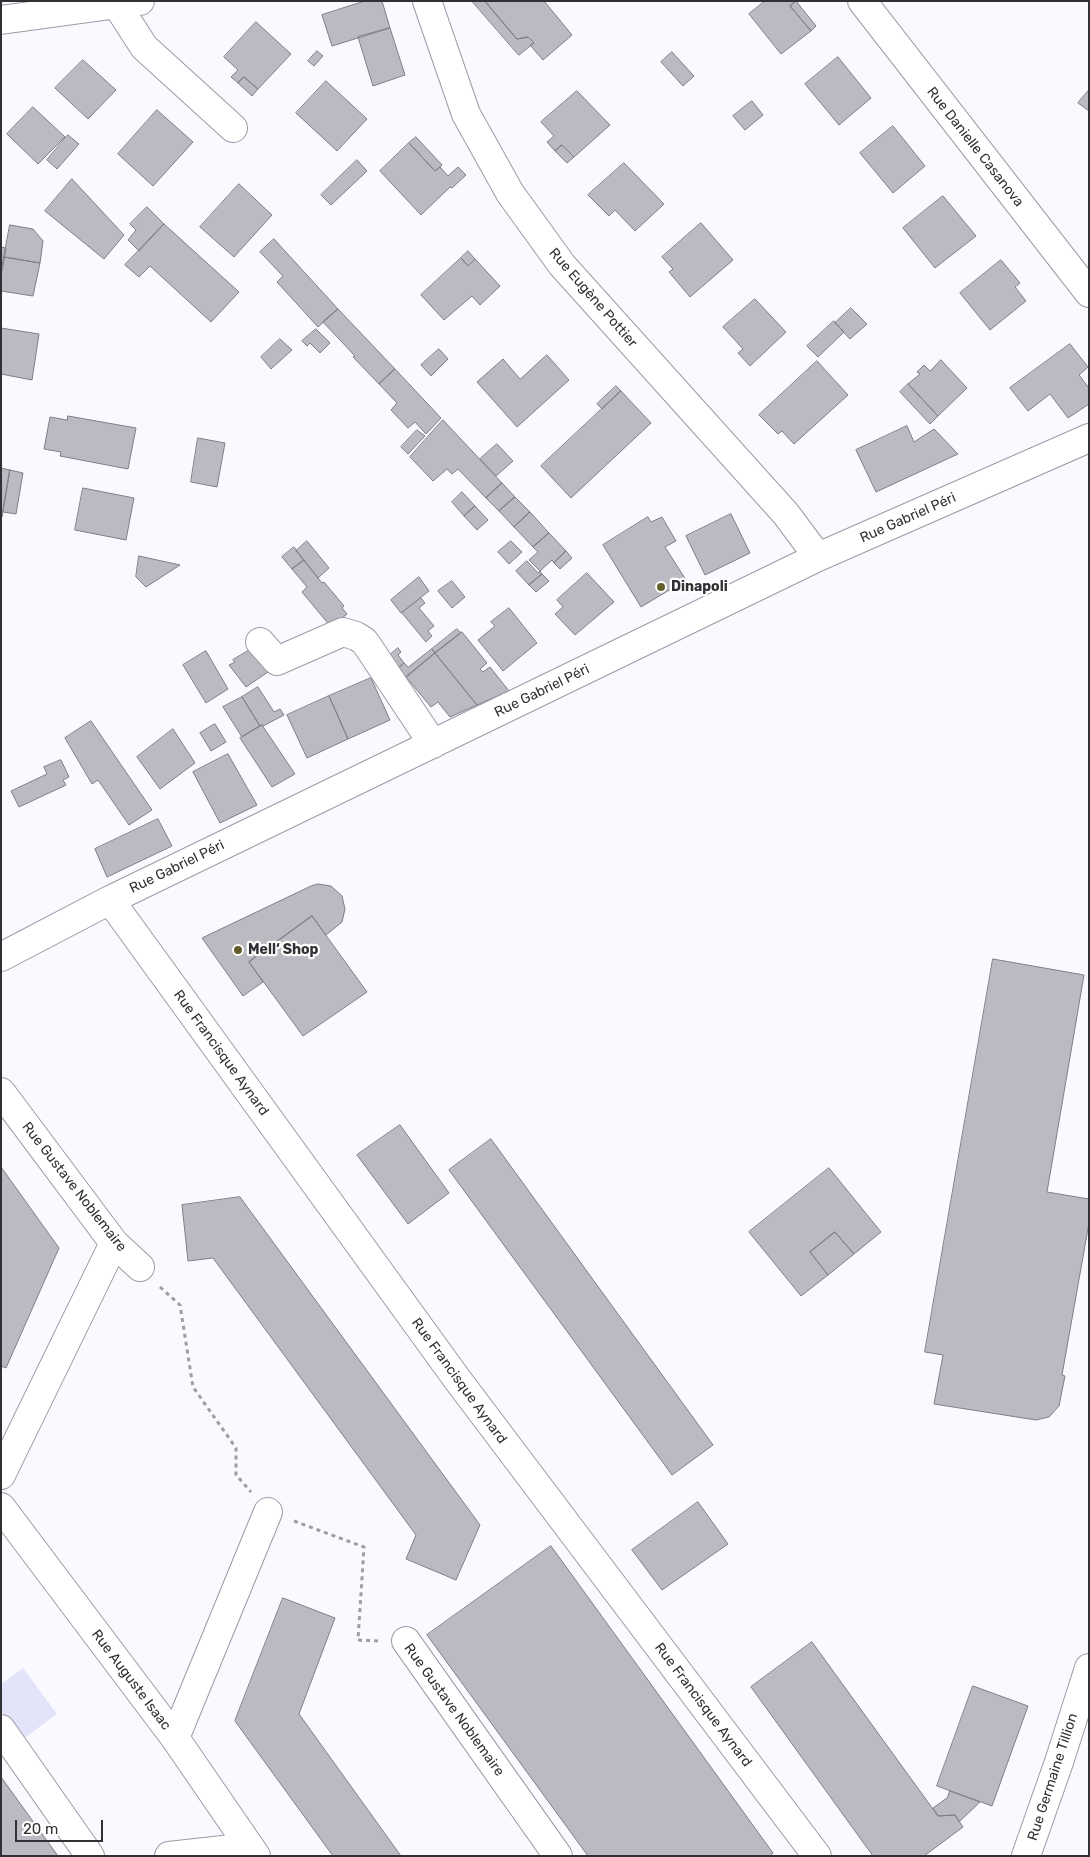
<!DOCTYPE html>
<meta charset="utf-8">
<style>
body{margin:0}
#map{position:relative;width:1090px;height:1857px;overflow:hidden;background:#f9f9ff;font-family:Rubik,sans-serif}
canvas{display:block}
.frame{position:absolute;inset:0;border:2px solid #313135;pointer-events:none}
.scale{position:absolute;left:15px;top:1820px;width:88px;height:22px;box-sizing:border-box;border:2px solid #313135;border-top:0;padding-left:6px;font-size:15px;line-height:18px;white-space:nowrap;color:#313135;-webkit-text-stroke:4px #fff;paint-order:stroke}
</style>
<div id="map">
<canvas width="1090" height="1857"></canvas>
<div class="frame"></div>
<div class="scale">20 m</div>
</div>
<script>
const g = document.querySelector('canvas').getContext('2d');
g.lineJoin = 'round';
function fill(path, color) {
  g.fillStyle = color;
  g.fill(path, 'evenodd');
}
function stroke(path, color, width, dash) {
  g.strokeStyle = color;
  g.lineWidth = width;
  g.lineCap = dash ? 'butt' : 'round';
  g.setLineDash(dash || []);
  g.stroke(path);
}
function label(font, color, halo, rows, align = 'center') {
  g.font = font + ' Rubik,sans-serif';
  g.lineWidth = 4.5;
  g.setLineDash([]);
  g.textBaseline = 'middle';
  g.strokeStyle = halo;
  g.fillStyle = color;
  for (const [text, x, y, turn = 0] of rows) {
    g.save();
    g.translate(x, y);
    g.rotate((+turn || 0) * Math.PI / 180);
    g.textAlign = isNaN(turn) ? turn : align;
    if (halo) g.strokeText(text, 0, 0);
    g.fillText(text, 0, 0);
    g.restore();
  }
}
fill(new Path2D(`
 M23,1668L57,1714L23,1739L1,1711V1684Z`), '#e3e4fa');
const building = new Path2D(`
 M365,1H382L390,28L332,46L322,15Z
 M472,1H485L517,39L528,37L534,43L519,55Z
 M485,1H544L572,35L543,60L530,45L534,43L528,37L517,39Z
 M765,1H796L790,6L811,31L781,54L749,14Z
 M796,1L816,26L811,31L790,6Z
 M256,22L291,54L258,89L244,77L238,83L231,77L238,70L224,57Z
 M390,28L405,75L373,86L358,37Z
 M317,51L323,56L314,66L308,61Z
 M672,52L694,76L683,86L661,62Z
 M838,57L871,98L839,125L805,84Z
 M83,60L116,90L88,119L55,88Z
 M244,77L258,89L252,96L238,83Z
 M326,81L367,119L337,151L296,113Z
 M1089,90V111L1078,103Z
 M577,91L610,125L574,157L562,145L555,151L547,142L554,136L541,122Z
 M752,101L763,115L745,130L733,116Z
 M33,107L65,137L38,164L7,134Z
 M157,110L193,142L153,186L118,154Z
 M893,126L925,166L893,193L860,153Z
 M68,135L79,144L57,169L47,160Z
 M416,137L442,165L435,171L409,143Z
 M409,143L435,171L440,167L448,176L458,167L466,175L452,188L450,187L421,215L380,171Z
 M562,145L574,157L567,163L555,151Z
 M357,160L367,171L331,205L321,195Z
 M624,163L664,204L635,231L615,210L609,216L588,195Z
 M72,179L124,235L104,259L45,211Z
 M239,184L272,215L234,257L200,227Z
 M943,196L976,236L935,268L903,228Z
 M147,207L164,224L139,251L128,240L136,230L130,224Z
 M701,223L733,260L690,297L669,272L673,269L662,257Z
 M164,224L239,292L211,322L150,266L139,277L125,265Z
 M10,225L33,229L43,241L40,263L4,257Z
 M274,239L338,309L318,327L277,282L283,276L260,252Z
 M1,247L6,248L2,271H1Z
 M468,251L475,259L468,266L461,258Z
 M4,257L40,263L33,296L1,291V274Z
 M461,258L468,266L475,259L500,286L480,305L472,296L444,320L421,295Z
 M1001,260L1020,283L1015,287L1026,301L990,330L960,293Z
 M755,299L786,332L750,366L738,353L743,349L723,327Z
 M851,308L867,324L850,339L835,323Z
 M338,309L395,369L379,384L353,357L355,356L323,322Z
 M834,321L844,332L818,357L807,346Z
 M1,328L39,334L32,380L1,374Z
 M316,329L330,343L320,353L310,343L307,346L302,341Z
 M280,339L292,350L271,369L261,357Z
 M1070,344L1088,367L1079,375L1089,388V404L1068,418L1050,394L1028,411L1010,388Z
 M439,349L448,359L431,376L421,365Z
 M547,355L569,380L517,427L477,382L503,359L520,379Z
 M941,360L967,388L938,416L908,384L920,374L917,372L924,365L930,371Z
 M817,361L848,395L794,444L782,431L778,434L759,415Z
 M395,369L441,418L426,434L415,422L408,428L391,410L397,403L379,384Z
 M908,384L938,416L930,424L900,392Z
 M616,386L621,391L602,409L597,404Z
 M621,391L651,423L571,498L541,466Z
 M68,416L136,428L128,469L60,456L61,452L44,449L50,417L67,420Z
 M443,420L502,483L486,498L458,469L452,474L447,469L433,481L410,457Z
 M907,426L914,442L934,429L958,454L876,492L856,450Z
 M417,430L425,436L408,454L401,447Z
 M198,438L225,443L217,487L191,482Z
 M497,444L513,461L496,476L480,459Z
 M1,468L10,470L2,517H1Z
 M10,470L23,473L16,514L3,512Z
 M502,483L515,497L499,511L486,498Z
 M83,488L134,498L126,540L75,530Z
 M462,492L475,506L464,516L452,502Z
 M515,497L530,512L514,527L499,511Z
 M475,506L488,520L477,530L464,516Z
 M530,512L549,533L533,547L514,527Z
 M731,514L750,553L705,575L686,536Z
 M648,517L651,522L662,517L676,541L665,547L686,580L641,607L603,545Z
 M549,533L566,551L554,563L552,560L540,571L529,560L538,552L533,547Z
 M307,541L329,568L318,578L296,551Z
 M511,541L522,552L509,564L498,552Z
 M294,547L304,560L292,569L282,557Z
 M566,551L572,558L560,569L554,563Z
 M139,556L180,565L146,587L136,577Z
 M304,560L322,583L324,582L344,606L342,608L347,614L331,627L302,592L307,587L292,569Z
 M527,561L538,573L540,571L542,574L529,585L516,571Z
 M587,573L614,602L575,635L555,614L563,607L557,600Z
 M542,574L549,581L536,592L529,585Z
 M419,577L429,591L401,613L391,600Z
 M452,581L465,597L452,608L438,591Z
 M421,598L425,603L419,608L434,626L428,631L432,636L426,642L402,613Z
 M509,608L537,643L503,671L478,640L495,626L491,622Z
 M457,629L461,633L435,653L432,649Z
 M462,632L487,663L480,669L483,672L490,667L509,691L477,705L435,653Z
 M253,648L268,672L246,687L229,665L235,662L233,660Z
 M398,648L401,652L398,655L404,663L394,672L384,660Z
 M432,649L435,653L402,681L394,672L404,663L408,667Z
 M206,651L228,689L206,703L183,665Z
 M435,653L463,688L477,705L450,717L438,702L431,707L406,677Z
 M371,678L390,720L348,739L329,696Z
 M258,687L274,712L280,709L284,715L263,726L262,725L260,726L242,697Z
 M329,696L348,739L307,758L287,715Z
 M242,697L260,726L242,737L223,707Z
 M91,721L152,810L129,825L98,780L92,784L65,738Z
 M215,724L226,742L211,751L200,733Z
 M262,725L295,774L272,787L240,738Z
 M173,729L195,763L160,789L137,757Z
 M228,754L257,805L220,823L193,772Z
 M61,760L69,777L63,780L66,785L19,807L11,791L47,774L44,767Z
 M158,819L172,846L107,877L95,849Z
 M318,884L331,886L342,896L345,909L342,922L326,935L312,916L249,962L263,982L243,996L202,938L311,886Z
 M312,916L367,992L303,1036L249,962Z
 M993,959L1084,975L1047,1192L1089,1199V1223L1062,1375L1065,1376L1059,1406L1049,1417L1036,1420L934,1404L943,1355L925,1352Z
 M400,1125L449,1193L408,1224L357,1155Z
 M491,1139L713,1445L672,1475L449,1170Z
 M1,1167L59,1248L6,1368L1,1366Z
 M829,1168L881,1232L854,1254L835,1232L810,1252L828,1275L801,1296L749,1232Z
 M240,1197L480,1525L456,1580L406,1559L416,1535L213,1258L188,1261L182,1205Z
 M835,1232L854,1254L828,1275L810,1252Z
 M698,1502L728,1544L662,1590L632,1550Z
 M551,1546L773,1853L770,1856H588L427,1635Z
 M283,1598L335,1618L299,1714L401,1856H333L235,1721Z
 M812,1642L938,1816L955,1815L963,1827L924,1856H873L751,1687Z
 M973,1686L1028,1706L992,1806L937,1786Z
 M1,1777L58,1856H1Z
 M950,1791L980,1802L959,1822L955,1815L938,1816L933,1808L947,1798Z`);
fill(building, '#b9bac2');
stroke(building, '#7e7f87', 1);
const minor = new Path2D(`
 M427,1L466,114L510,193L562,265L786,514L818,557
 M862,1L1089,293
 M117,5L144,47L233,128
 M1,20L140,1
 M260,642L277,661L343,632L356,636L364,641L369,648L433,744
 M110,900L457,1379L817,1856
 M1,957L110,900L818,557L1089,438
 M1,1092L114,1243L140,1267
 M1,1475L114,1243
 M1,1507L175,1738L256,1856
 M406,1641L558,1856
 M1,1729L90,1856
 M175,1738L268,1512
 M169,1856L250,1847
 M1026,1856L1059,1762L1089,1668`);
stroke(minor, '#9b9ba4', 30);
stroke(new Path2D(`
 M160,1287L180,1305L193,1387L236,1448V1475L251,1492
 M294,1521L364,1547L358,1640L378,1641`), '#9d9da2', 3, [4, 4]);
stroke(minor, '#fff', 28);
for (const [x, y, r, color] of [
 [661,587,5,"#625d29"],
 [238,950,5,"#625d29"]
]) {
  const dot = new Path2D();
  dot.arc(x, y, r, 0, 2 * Math.PI);
  g.fillStyle = color;
  g.fill(dot);
  stroke(dot, '#fff', 2);
}
label('14px', '#313135', '#fff', [
 ["Rue Danielle Casanova",975,147,52],
 ["Rue Eugène Pottier",593,298,49],
 ["Rue Gabriel Péri",908,518,-24],
 ["Rue Gabriel Péri",542,691,-26],
 ["Rue Gabriel Péri",177,867,-26],
 ["Rue Francisque Aynard",221,1053,54],
 ["Rue Gustave Noblemaire",74,1187,52],
 ["Rue Francisque Aynard",459,1381,54],
 ["Rue Auguste Isaac",131,1680,53],
 ["Rue Francisque Aynard",703,1705,53],
 ["Rue Gustave Noblemaire",454,1710,54],
 ["Rue Germaine Tillion",1053,1777,-72]
]);
label('bold 14px', '#313135', '#fff', [
 ["Dinapoli",671,587],
 ["Mell‘ Shop",248,950]
], 'left');
</script>
